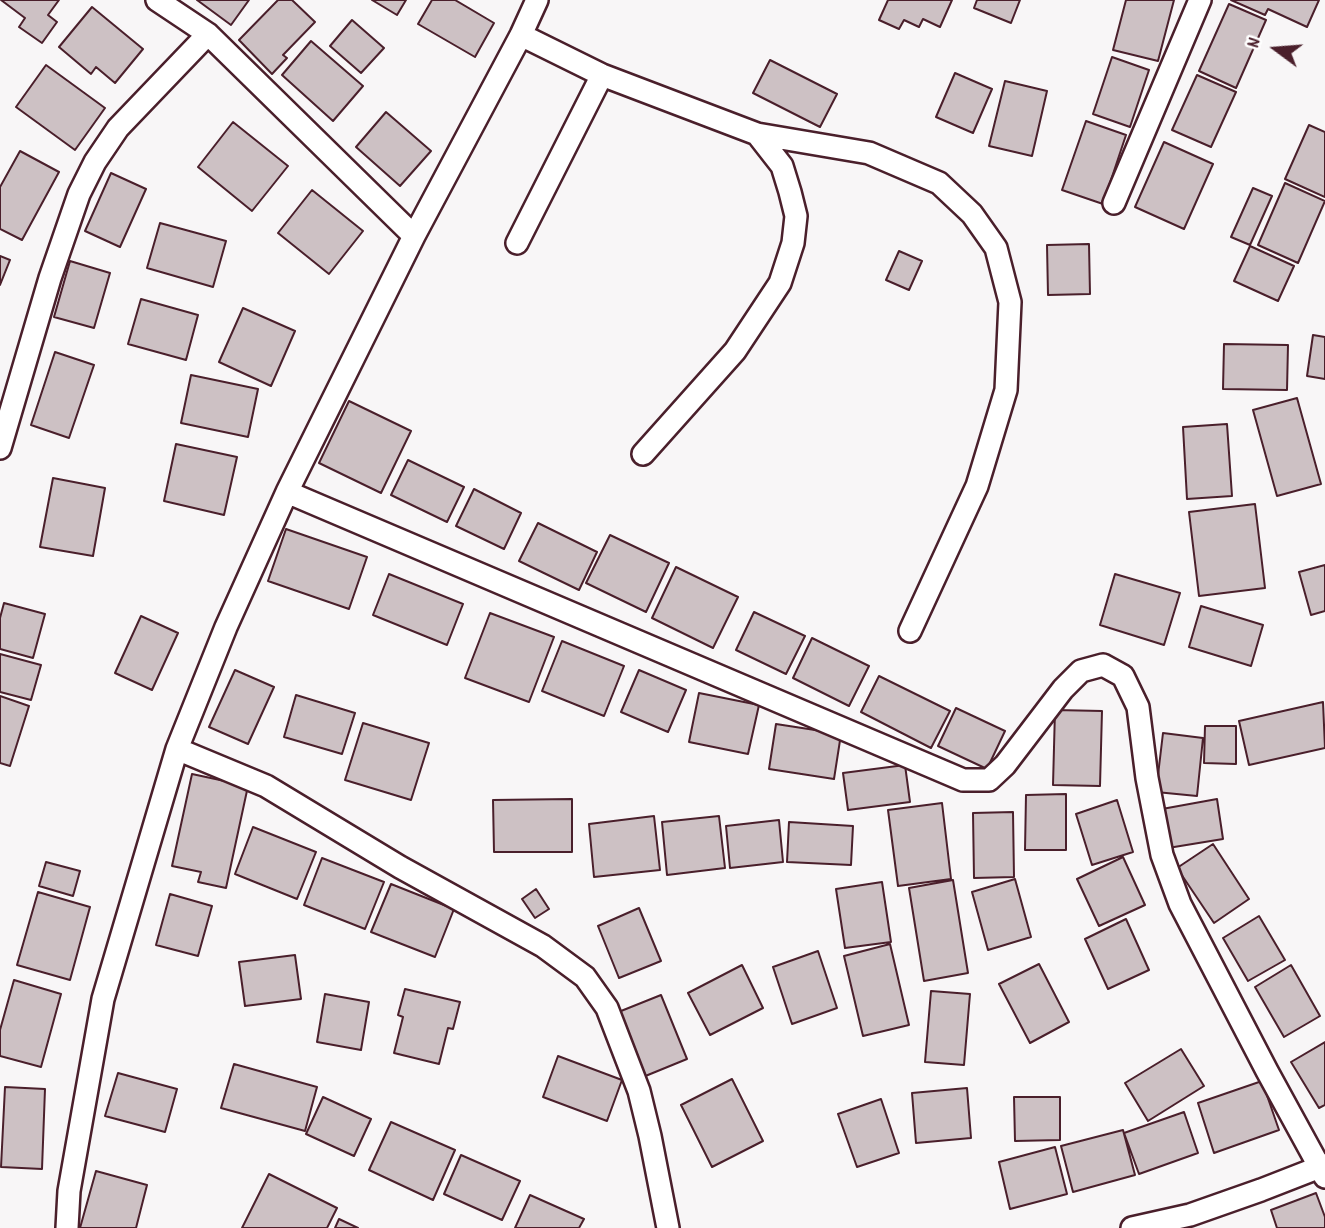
<!DOCTYPE html>
<style>
body{margin:0}
#map{position:relative;width:1325px;height:1228px;overflow:hidden;background:#f8f6f7;font-family:Dekko,sans-serif}
canvas{display:block}
.north{position:absolute;left:1241px;top:14px;width:70px;height:70px;-webkit-text-stroke:5px #fff;paint-order:stroke;rotate:286deg;font-size:19px;font-weight:700;line-height:28px;text-align:center;color:#4a1f2b}
.north::after{content:'';display:block;margin:auto;width:24px;height:32px;background:#4a1f2b;clip-path:polygon(50% 0,100% 100%,50% 72%,0 100%)}
</style>
<div id="map">
<canvas width="1325" height="1228"></canvas>
<div class="north">N</div>
</div>
<script>
const g = document.querySelector('canvas').getContext('2d');
g.lineJoin = 'round';
function fill(path, color) {
  g.fillStyle = color;
  g.fill(path, 'evenodd');
}
function stroke(path, color, width, dash) {
  g.strokeStyle = color;
  g.lineWidth = width;
  g.lineCap = dash ? 'butt' : 'round';
  g.setLineDash(dash || []);
  g.stroke(path);
}
const building = new Path2D(`
 M1,0H59L48,15L57,22L42,43L19,27L25,18Z
 M197,0H249L231,25Z
 M278,0H292L315,22L283,55L287,58L272,74L239,40Z
 M372,0H406L397,15Z
 M432,0H455L494,23L475,57L418,24Z
 M888,0H952L940,27L923,19L919,27L904,20L899,29L879,20Z
 M977,0H1020L1011,23L974,8Z
 M1126,0H1174L1158,61L1113,50Z
 M1231,0H1319L1307,27L1268,9L1265,15Z
 M1229,4L1266,20L1236,88L1199,71Z
 M92,7L143,49L115,83L96,67L91,74L59,47Z
 M352,20L384,48L361,73L330,46Z
 M311,41L363,86L333,121L282,75Z
 M1112,57L1149,70L1130,127L1093,114Z
 M770,60L837,94L820,127L753,93Z
 M46,65L105,108L75,150L16,107Z
 M955,73L992,89L973,133L936,117Z
 M1197,75L1236,92L1211,147L1172,130Z
 M1005,81L1047,91L1032,156L989,146Z
 M386,112L431,151L400,186L356,147Z
 M1086,121L1126,135L1103,204L1062,190Z
 M233,122L288,166L252,211L198,167Z
 M1309,125L1325,132V197L1285,179Z
 M1164,142L1213,164L1184,229L1135,207Z
 M20,151L59,172L22,240L0,229V187Z
 M111,173L146,189L120,247L85,231Z
 M1285,183L1325,201L1298,263L1258,245Z
 M1253,188L1272,196L1250,245L1231,237Z
 M312,190L363,231L329,274L278,233Z
 M160,223L226,241L213,287L147,268Z
 M1089,244L1090,294L1048,295L1047,245Z
 M1250,246L1294,266L1278,301L1234,281Z
 M899,251L922,261L909,290L886,280Z
 M0,256L10,260L0,285Z
 M70,261L110,273L94,328L54,317Z
 M141,299L198,315L186,360L128,344Z
 M243,308L295,331L271,386L219,362Z
 M1313,335L1325,337V379L1307,376Z
 M1224,344L1288,345L1287,390L1223,389Z
 M55,352L94,365L69,438L31,425Z
 M191,375L258,389L248,437L181,423Z
 M1297,398L1321,484L1277,496L1253,410Z
 M349,401L411,431L381,493L319,463Z
 M1227,424L1232,496L1187,499L1183,427Z
 M176,444L237,457L224,515L164,501Z
 M408,460L464,487L447,522L391,495Z
 M53,478L105,488L93,556L40,547Z
 M474,489L521,513L504,549L456,526Z
 M1255,504L1265,588L1199,596L1189,512Z
 M538,523L597,552L579,590L519,561Z
 M286,529L367,557L349,609L268,581Z
 M610,535L669,563L646,612L586,583Z
 M1325,565V611L1311,615L1299,572Z
 M676,567L738,597L713,648L652,618Z
 M389,574L463,604L447,645L373,615Z
 M1115,574L1180,593L1164,645L1100,625Z
 M4,603L45,614L33,658L0,649V618Z
 M1201,606L1263,625L1251,666L1189,647Z
 M754,612L805,636L786,674L736,650Z
 M490,613L554,637L529,702L465,678Z
 M141,616L178,633L152,690L115,673Z
 M812,638L869,666L849,706L793,678Z
 M562,641L624,666L604,716L542,691Z
 M0,654L41,665L31,700L0,692Z
 M235,670L274,687L248,744L209,727Z
 M639,670L686,690L668,732L621,712Z
 M879,676L950,711L931,748L861,712Z
 M699,693L759,705L748,754L689,742Z
 M296,695L355,713L342,754L284,737Z
 M0,696L29,706L10,766L0,763Z
 M1323,702L1325,748L1249,765L1239,721Z
 M956,708L1005,731L987,769L938,746Z
 M1055,710L1102,711L1100,786L1053,785Z
 M363,723L429,743L411,800L345,780Z
 M776,724L841,734L834,779L769,769Z
 M1205,726H1236V764L1204,763Z
 M1163,733L1203,738L1197,796L1156,792Z
 M905,765L910,802L848,810L843,773Z
 M192,774L248,786L226,888L198,882L201,872L172,866Z
 M1066,794V850H1025L1026,795Z
 M572,799V852H494L493,800Z
 M1217,799L1223,839L1168,848L1162,809Z
 M1117,800L1133,852L1092,865L1076,814Z
 M942,803L951,879L898,886L888,810Z
 M1013,812L1014,877L974,878L973,813Z
 M654,816L660,870L594,877L589,824Z
 M719,816L725,868L667,875L662,822Z
 M779,820L783,862L730,868L726,826Z
 M789,822L853,826L851,865L787,862Z
 M253,827L316,852L297,899L235,874Z
 M1213,844L1249,899L1214,923L1177,868Z
 M1123,857L1145,905L1099,926L1077,879Z
 M322,858L384,882L365,929L304,905Z
 M46,862L80,871L73,896L39,886Z
 M1015,879L1031,937L988,950L972,892Z
 M953,880L968,973L924,981L909,888Z
 M882,882L891,942L845,948L836,889Z
 M391,884L454,909L435,957L371,932Z
 M536,889L549,909L535,918L522,899Z
 M38,892L90,907L70,980L17,965Z
 M170,894L212,906L198,956L156,945Z
 M639,908L661,961L619,978L598,926Z
 M1259,916L1285,960L1248,981L1223,938Z
 M1126,919L1149,970L1108,989L1085,939Z
 M890,944L909,1025L863,1036L844,956Z
 M818,951L837,1008L792,1024L773,967Z
 M295,955L301,999L245,1006L239,962Z
 M1039,964L1069,1022L1030,1043L999,984Z
 M742,965L763,1008L710,1035L688,993Z
 M1291,965L1320,1016L1284,1037L1255,987Z
 M14,980L61,994L41,1067L0,1056V1030Z
 M405,989L460,1002L453,1029L448,1028L439,1064L394,1053L403,1017L398,1015Z
 M931,991L970,994L964,1065L925,1062Z
 M325,994L369,1002L361,1050L317,1042Z
 M661,995L687,1059L643,1077L616,1013Z
 M1325,1042V1105L1319,1108L1291,1062Z
 M1181,1049L1204,1086L1148,1121L1125,1083Z
 M558,1056L622,1080L607,1121L543,1097Z
 M234,1064L317,1087L305,1131L221,1108Z
 M118,1073L177,1089L165,1132L105,1116Z
 M732,1079L763,1141L712,1167L681,1105Z
 M1262,1081L1279,1130L1214,1153L1198,1103Z
 M5,1087L45,1089L42,1169L1,1167Z
 M967,1088L971,1138L916,1143L912,1093Z
 M323,1097L371,1119L354,1156L306,1134Z
 M1014,1097H1060V1140L1015,1141Z
 M881,1099L899,1153L857,1167L838,1114Z
 M1184,1112L1198,1153L1139,1174L1124,1133Z
 M391,1122L455,1150L433,1200L369,1170Z
 M1123,1130L1135,1175L1073,1192L1061,1146Z
 M1055,1147L1067,1194L1010,1209L999,1162Z
 M461,1155L520,1181L502,1220L444,1194Z
 M96,1171L147,1185L136,1228H80Z
 M269,1174L337,1208L327,1228H242Z
 M1316,1193L1325,1217V1228H1277L1271,1210Z
 M530,1195L584,1219L579,1228H515Z
 M339,1219L358,1228H335Z`);
fill(building, '#cdc1c4');
stroke(building, '#4a1f2b', 2);
const street = new Path2D(`
 M157,0L208,34L414,236
 M521,35L602,75L757,134L782,166L790,192L796,216L793,243L780,283L735,351L643,454
 M757,134L869,153L939,183L972,214L996,248L1010,302L1006,390L977,486L910,631
 M1114,203L1200,0
 M517,243L602,75
 M0,448L50,278L79,194L95,162L118,128L208,34
 M287,492L963,780H989L1005,765L1063,689L1081,671L1103,665L1123,676L1138,707L1147,778L1162,855L1180,904L1267,1071L1325,1177
 M177,749L266,786L400,867L543,946L585,977L607,1008L639,1091L650,1136L668,1228
 M67,1228L69,1191L103,999L177,749L226,627L287,492L414,236L521,35L537,0
 M1132,1228L1190,1215L1261,1190L1325,1165`);
stroke(street, '#4a1f2b', 26);
stroke(street, '#fff', 21);
</script>
